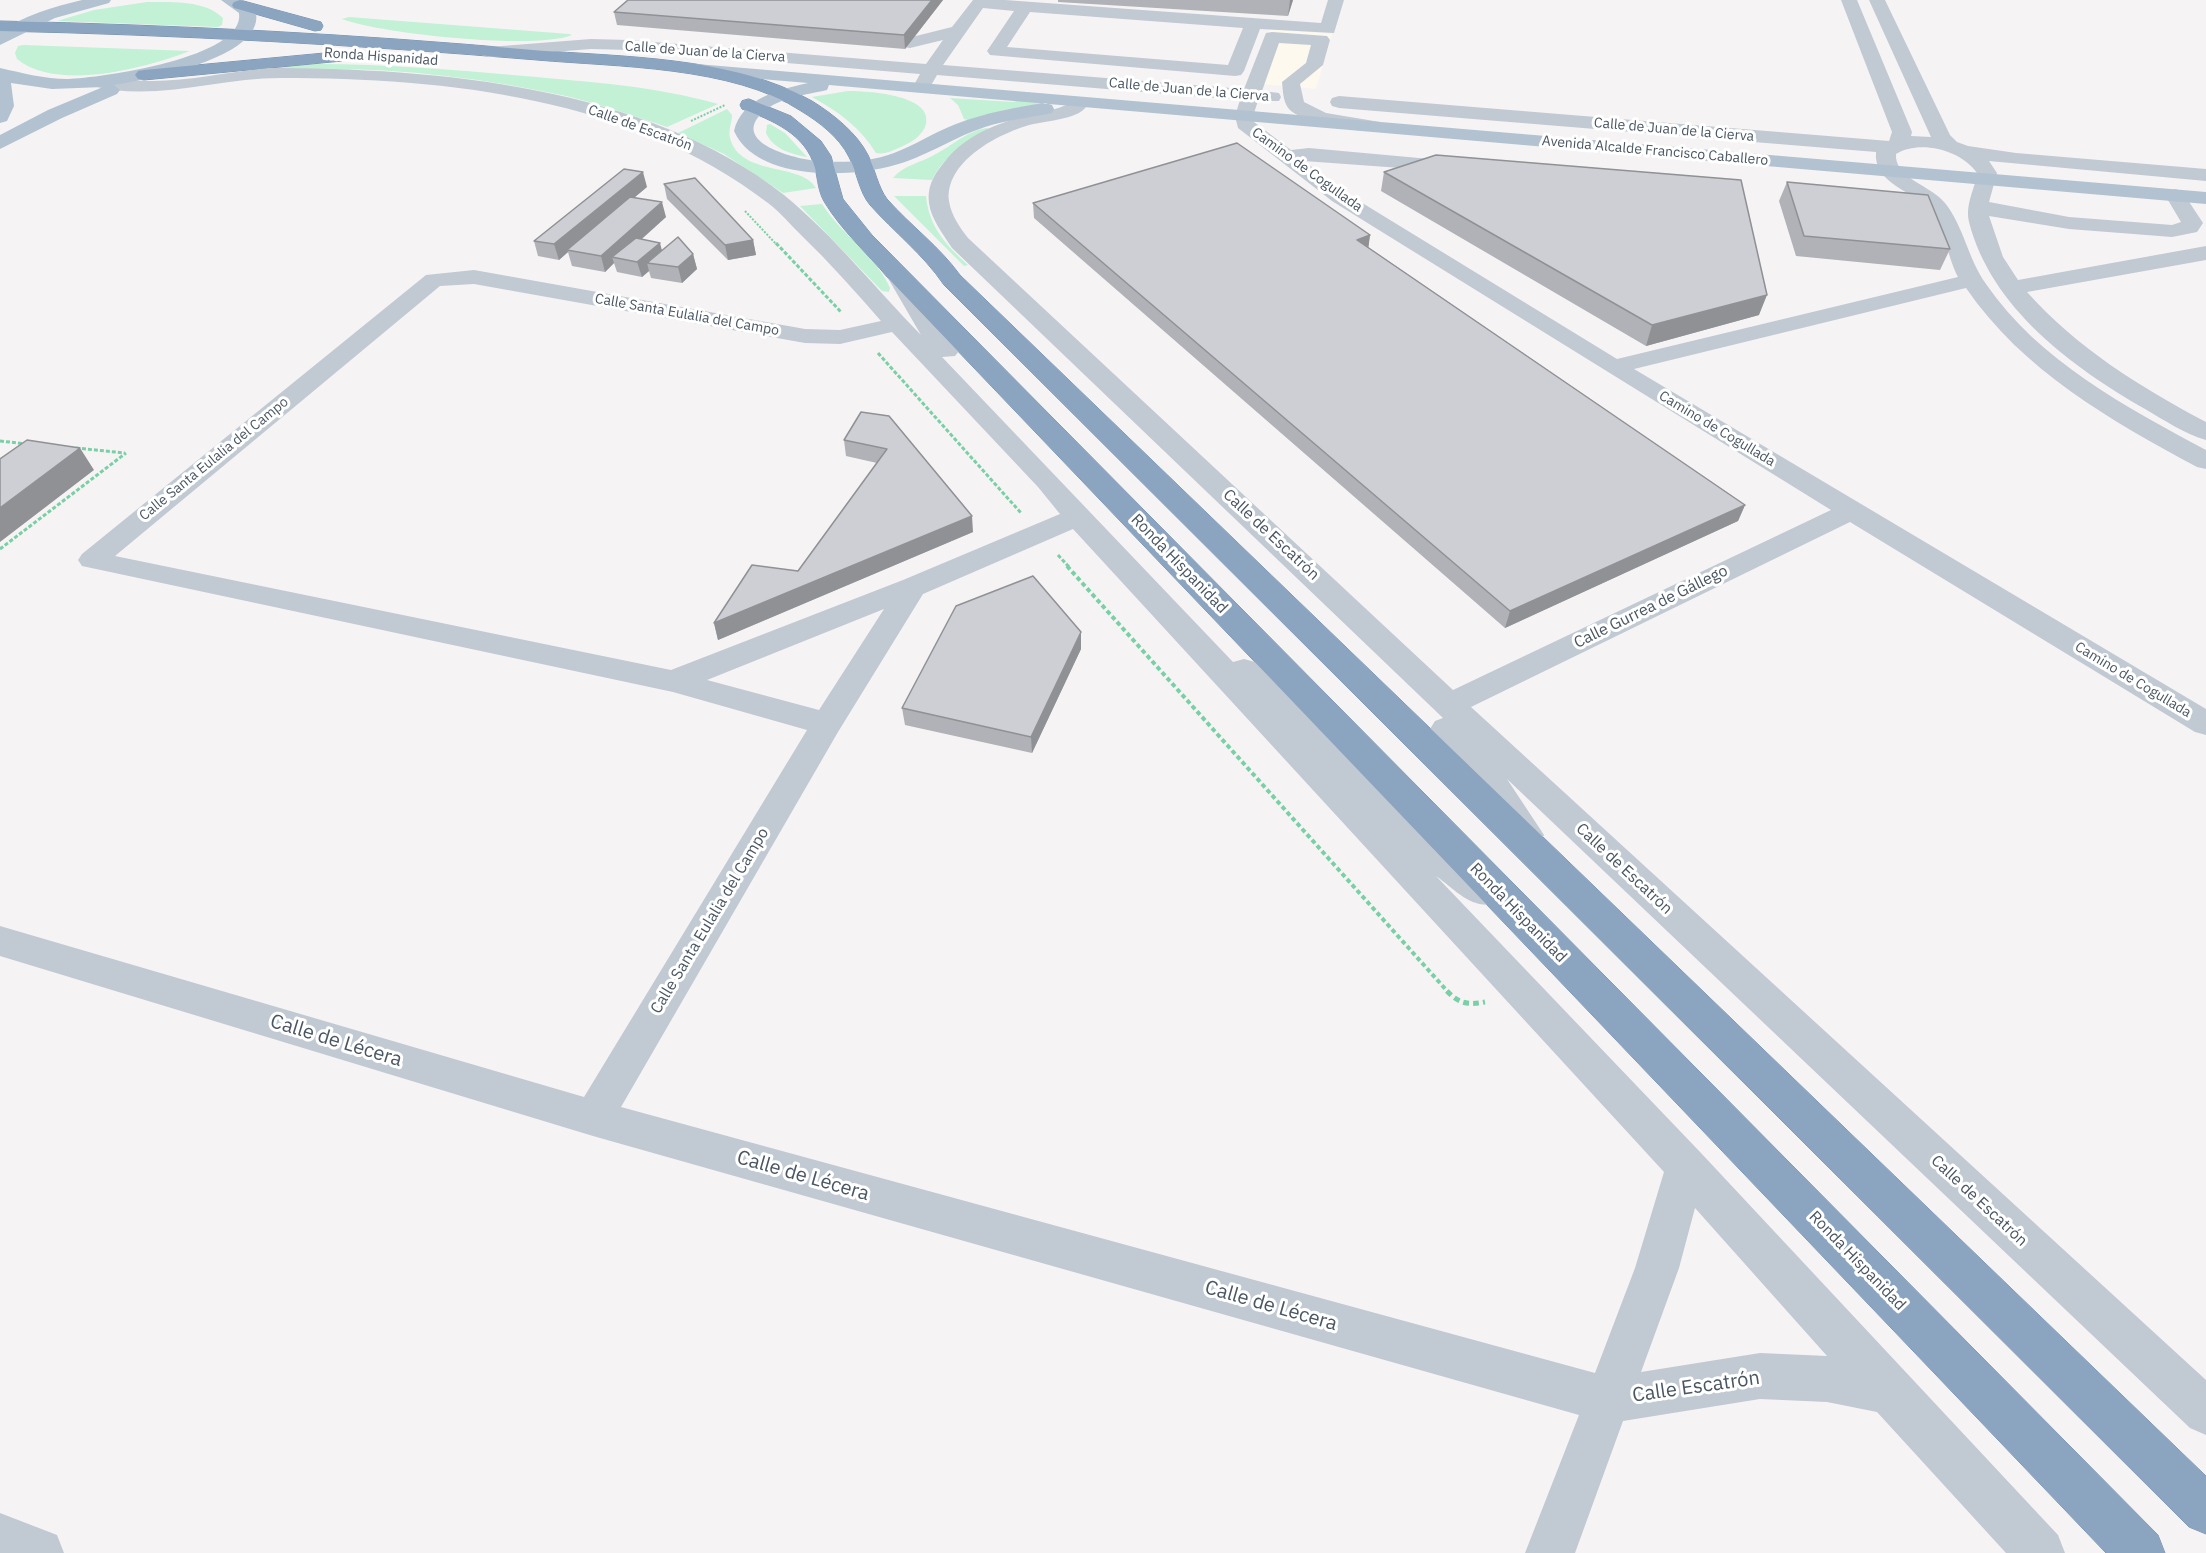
<!DOCTYPE html>
<meta charset="utf-8">
<style>
body{margin:0}
canvas{display:block;background:#f5f3f3}
</style>
<canvas width="2206" height="1553"></canvas>
<script>
const g = document.querySelector('canvas').getContext('2d');
g.lineJoin = 'round';
function fill(path, color) {
  g.fillStyle = color;
  g.fill(path, 'evenodd');
}
function stroke(path, color, width, dash) {
  g.strokeStyle = color;
  g.lineWidth = width;
  g.lineCap = dash ? 'butt' : 'round';
  g.setLineDash(dash || []);
  g.stroke(path);
}
function label(font, color, halo, rows, align = 'center') {
  g.font = font + ' "IBM Plex Sans",sans-serif';
  g.lineWidth = 6;
  g.setLineDash([]);
  g.textBaseline = 'middle';
  g.strokeStyle = halo;
  g.fillStyle = color;
  for (const [text, x, y, turn = 0] of rows) {
    g.save();
    g.translate(x, y);
    g.rotate((+turn || 0) * Math.PI / 180);
    g.textAlign = isNaN(turn) ? turn : align;
    if (halo) g.strokeText(text, 0, 0);
    g.fillText(text, 0, 0);
    g.restore();
  }
}
fill(new Path2D(`
 M1270,29L1332,34L1316,89L1248,83Z`), '#fdf9ef');
fill(new Path2D(`
 M147,2C172,2 205,0 223,18L222,25L218,27L57,21L94,10Z
 M349,17L569,34L572,35C536,50 381,34 342,19Z
 M23,45L190,51C145,68 58,92 17,59L15,53L18,46Z
 M315,64C385,64 455,70 524,76C590,82 655,86 718,104L667,127C634,116 600,104 566,96C461,73 351,63 243,72L244,69Z
 M848,91C865,91 933,94 926,124C923,135 912,142 903,146C894,150 885,155 876,153C861,128 838,111 812,97Z
 M950,98L1013,102L1024,99L1053,102L1008,109L968,120L964,119L958,105Z
 M727,109L732,115C732,123 728,130 730,138C740,177 801,162 816,188L783,193L724,154L678,133Z
 M770,124L785,133L807,157C791,154 773,149 766,133L767,125Z
 M989,128C967,143 945,154 932,180L893,178C904,165 920,163 934,155C952,146 969,129 989,128Z
 M894,196H926C929,227 946,245 968,265L964,266Z
 M822,204C841,234 877,257 890,288L889,292L882,291L800,206Z`), '#c3f1d5');
const highway = new Path2D(`
 M240,0L321,22L323,26L321,30L315,31L234,8L232,5L234,2Z
 M0,21C178,25 355,34 533,50C622,57 733,56 812,101C833,114 857,133 868,155C875,169 878,187 887,199C911,226 939,246 960,275L2206,1476V1534L2189,1527L944,285C923,254 894,232 870,205C859,192 857,172 849,157C839,137 819,122 801,111C733,66 616,67 537,60C358,45 179,35 0,31Z
 M336,52L342,53L345,57L342,61L144,80L138,79L135,75L138,71L144,70Z
 M749,99L791,116L821,141L831,156L843,199L872,235L2158,1535L2165,1553H2106L888,278C867,253 842,231 825,203C818,192 818,180 815,168C806,134 772,120 742,109L740,105L742,101Z`);
stroke(highway, '#7690ad', 1);
stroke(new Path2D(`
 M691,121L725,105
 M745,211L777,245`), '#7ad0a6', 2, [2, 1.5]);
stroke(new Path2D(`
 M776,243L841,312
 M878,353L1021,513
 M0,441L27,444
 M76,448L125,453
 M0,549L126,453
 M1058,555L1069,567`), '#7ad0a6', 3, [4, 2]);
stroke(new Path2D(`
 M1067,566L1448,992`), '#7ad0a6', 4, [4.5, 3]);
stroke(new Path2D(`
 M1447,991C1459,1004 1468,1005 1485,1002`), '#7ad0a6', 5, [6, 4]);
fill(new Path2D(`
 M973,0H1005L1321,23L1328,0H1344L1334,33L1260,29L1244,71L1241,75L1235,76L990,55L987,51L1014,11L983,8L943,65L1244,89L1266,33L1272,32L1327,36L1330,40L1323,65L1300,84L1304,102L1326,113L1380,122L1383,126L1380,130C1362,134 1302,123 1289,109C1283,102 1283,91 1282,82L1306,63L1311,45L1279,43L1262,91L1279,93L1281,97L1279,101H1258L1253,116L1254,122L1291,150L1309,148L1463,162L1466,166L1463,170L1456,172L1304,161L1346,193L1617,359L1958,277C1947,256 1944,225 1927,208C1910,190 1873,182 1876,152L1339,108L1332,106L1330,102L1332,98L1339,96L1889,141L1892,132L1841,0H1857L1912,132L1911,136L1931,137L1869,0H1885L1950,135L1957,142L1968,146L2016,153L2206,169V181L1989,161L1997,173L1989,202L2069,217L2172,225L2181,222L2165,195L2168,191L2175,189L2182,191L2203,223L2197,232L2172,237L2069,229L1989,216L2003,257L2018,280L2206,246V260L2027,292C2077,348 2140,387 2206,422V440C2185,434 2164,420 2145,409C2072,367 1991,308 1969,222C1965,203 1975,190 1977,173C1962,150 1919,139 1896,154C1894,178 1932,186 1945,203C1964,227 1968,259 1986,284C2039,361 2126,407 2206,450V469L2197,467C2110,420 2023,371 1966,288L1634,369L2206,709V735L2195,732L1850,522L1471,707L2206,1380V1435L2190,1428L1507,779L1544,835L1539,844L1527,848L1515,844L1477,787L1430,729L1435,721L1443,718L952,248C943,234 931,219 929,203C927,188 933,176 942,165C970,127 1013,119 1055,109C1063,107 1069,103 1077,101L1084,103L1086,107C1077,120 1041,121 1026,126C994,136 945,163 949,201C951,215 960,228 968,238L1453,690L1831,510L1332,201L1238,128L1235,116L1240,100L937,75L929,89H917L914,85L920,74L629,50L591,49L489,57L483,56L480,52L483,48L489,47L591,39L629,40L926,64L943,40L910,48L904,47L901,43L904,39L952,27ZM1030,12L1243,28L1228,65L1007,47Z
 M267,68C436,68 646,86 784,195C834,236 876,289 921,335L885,273L888,268L896,266L904,268L943,332L959,351L955,356L942,357L1233,662L1244,659L1255,662L1306,701L1458,854L1498,883L1503,893L1498,903C1472,911 1456,890 1436,876L1701,1153L2058,1535L2065,1553H2006L1877,1412L1827,1402L1760,1399L1623,1421L1575,1553H1525L1579,1415L593,1136L0,956V926L584,1097L807,730L673,692L82,566L78,560L82,554L426,275L474,270L805,329L840,330L881,321C855,291 829,262 801,235C790,224 780,212 768,203C632,98 448,78 281,78C217,78 155,102 92,86L89,82L92,78C104,75 136,82 152,81C189,81 229,72 267,68ZM474,284L805,343L840,344L892,332L1038,487L1060,514L903,580L671,670L115,556L440,286ZM1073,529L1664,1172L1635,1268L1595,1373L621,1107L838,732L923,594ZM884,609L819,710L707,680ZM1695,1208L1827,1356L1760,1353L1641,1372L1679,1268Z
 M0,1513L57,1535L64,1553H0Z`), '#c1cad2');
fill(new Path2D(`
 M82,0H111L109,3L55,18L0,45V32C25,15 53,7 82,0Z
 M221,0H242L256,13C264,58 145,80 114,85L120,90L117,94L62,118L0,149V135L48,110L103,87L52,89L11,83L14,106L7,121L0,123V68C23,73 44,79 68,79C99,78 246,58 239,13Z
 M685,63L2206,192V204L829,85L827,90C806,95 780,97 763,112C729,143 796,159 817,161C842,163 870,162 894,153C915,145 935,132 956,124C985,113 1015,107 1045,103L1052,105L1054,109L1052,113C1029,118 1007,120 985,127C957,136 933,152 905,162C859,178 758,184 734,131C742,98 778,90 808,83L679,72L676,68L679,64Z`), '#b3c2d1');
fill(highway, '#8ba5c1');
fill(new Path2D(`
 M943,0L905,49L617,25L614,12Z
 M1058,0H1293L1288,16L1058,2Z
 M1384,172L1759,315L1646,346L1381,191Z
 M1787,182L1950,249L1940,270L1796,256L1779,201Z
 M664,184L753,240L756,255L728,260L667,199Z
 M647,187L635,197L666,217L642,239L662,250L693,254L697,269L682,283L651,278L649,271L642,277L617,272L614,263L605,272L572,266L568,252L559,260L538,256L534,241Z
 M1033,203L1370,235L1368,247L1745,505L1738,521L1505,628L1034,218Z
 M889,416L973,532L718,640L714,623L798,571L877,463L846,456L844,440Z
 M1081,649L1032,753L905,725L902,708Z`), '#b0b2b7');
fill(new Path2D(`
 M932,0H943L905,49L904,35Z
 M1290,0H1293L1288,16Z
 M643,172L647,187L570,251L567,250L568,252L559,260L554,244Z
 M662,202L666,217L620,258L612,257L614,263L605,272L601,256Z
 M1370,235L1368,251L1357,240Z
 M753,240L756,255L728,260L725,245Z
 M660,243L664,258L647,263L649,271L642,277L637,262Z
 M693,254L697,269L682,283L678,267Z
 M1767,295L1759,315L1646,346L1652,325Z
 M80,448L94,470L0,542V508Z
 M1745,505L1738,521L1505,628L1510,611Z
 M972,516L973,532L718,640L714,623Z
 M1081,632V649L1032,753L1031,737Z`), '#909195');
const building = new Path2D(`
 M628,0H932L904,35L614,12Z
 M1237,143L1370,235L1357,240L1745,505L1510,611L1033,203Z
 M1436,155L1741,180L1767,295L1652,325L1384,172Z
 M624,169L643,172L554,244L534,241Z
 M695,178L753,240L725,245L664,184Z
 M1787,182L1928,195L1950,249L1804,236Z
 M630,197L662,202L601,256L567,250Z
 M678,237L693,254L678,267L647,263Z
 M636,238L660,243L637,262L612,257Z
 M861,412L889,416L972,516L714,623L752,565L798,571L887,449L844,440Z
 M27,440L80,448L0,508V459Z
 M1033,576L1081,632L1031,737L902,708L956,606Z`);
fill(building, '#cdcfd5');
stroke(building, '#909195', 1.5);
label('14px', '#4a5661', '#fff', [
 ["Calle de Juan de la Cierva",705,52,4],
 ["Ronda Hispanidad",381,57,4],
 ["Calle de Juan de la Cierva",1189,90,5],
 ["Calle de Escatrón",640,128,20],
 ["Calle de Juan de la Cierva",1674,130,5],
 ["Avenida Alcalde Francisco Caballero",1655,151,5],
 ["Camino de Cogullada",1307,170,36],
 ["Calle Santa Eulalia del Campo",687,315,10],
 ["Camino de Cogullada",1717,429,31],
 ["Calle Santa Eulalia del Campo",214,459,-39],
 ["Camino de Cogullada",2133,680,31]
]);
label('16px', '#4a5661', '#fff', [
 ["Calle de Escatrón",1271,535,43],
 ["Ronda Hispanidad",1179,564,46],
 ["Calle Gurrea de Gállego",1651,607,-26],
 ["Calle de Escatrón",1624,869,43],
 ["Ronda Hispanidad",1518,913,46],
 ["Calle Santa Eulalia del Campo",710,921,-59],
 ["Calle de Escatrón",1979,1201,43],
 ["Ronda Hispanidad",1857,1261,46]
]);
label('20px', '#4a5661', '#fff', [
 ["Calle de Lécera",336,1041,17],
 ["Calle de Lécera",803,1176,16],
 ["Calle de Lécera",1271,1306,16],
 ["Calle Escatrón",1696,1387,-8]
]);
</script>
